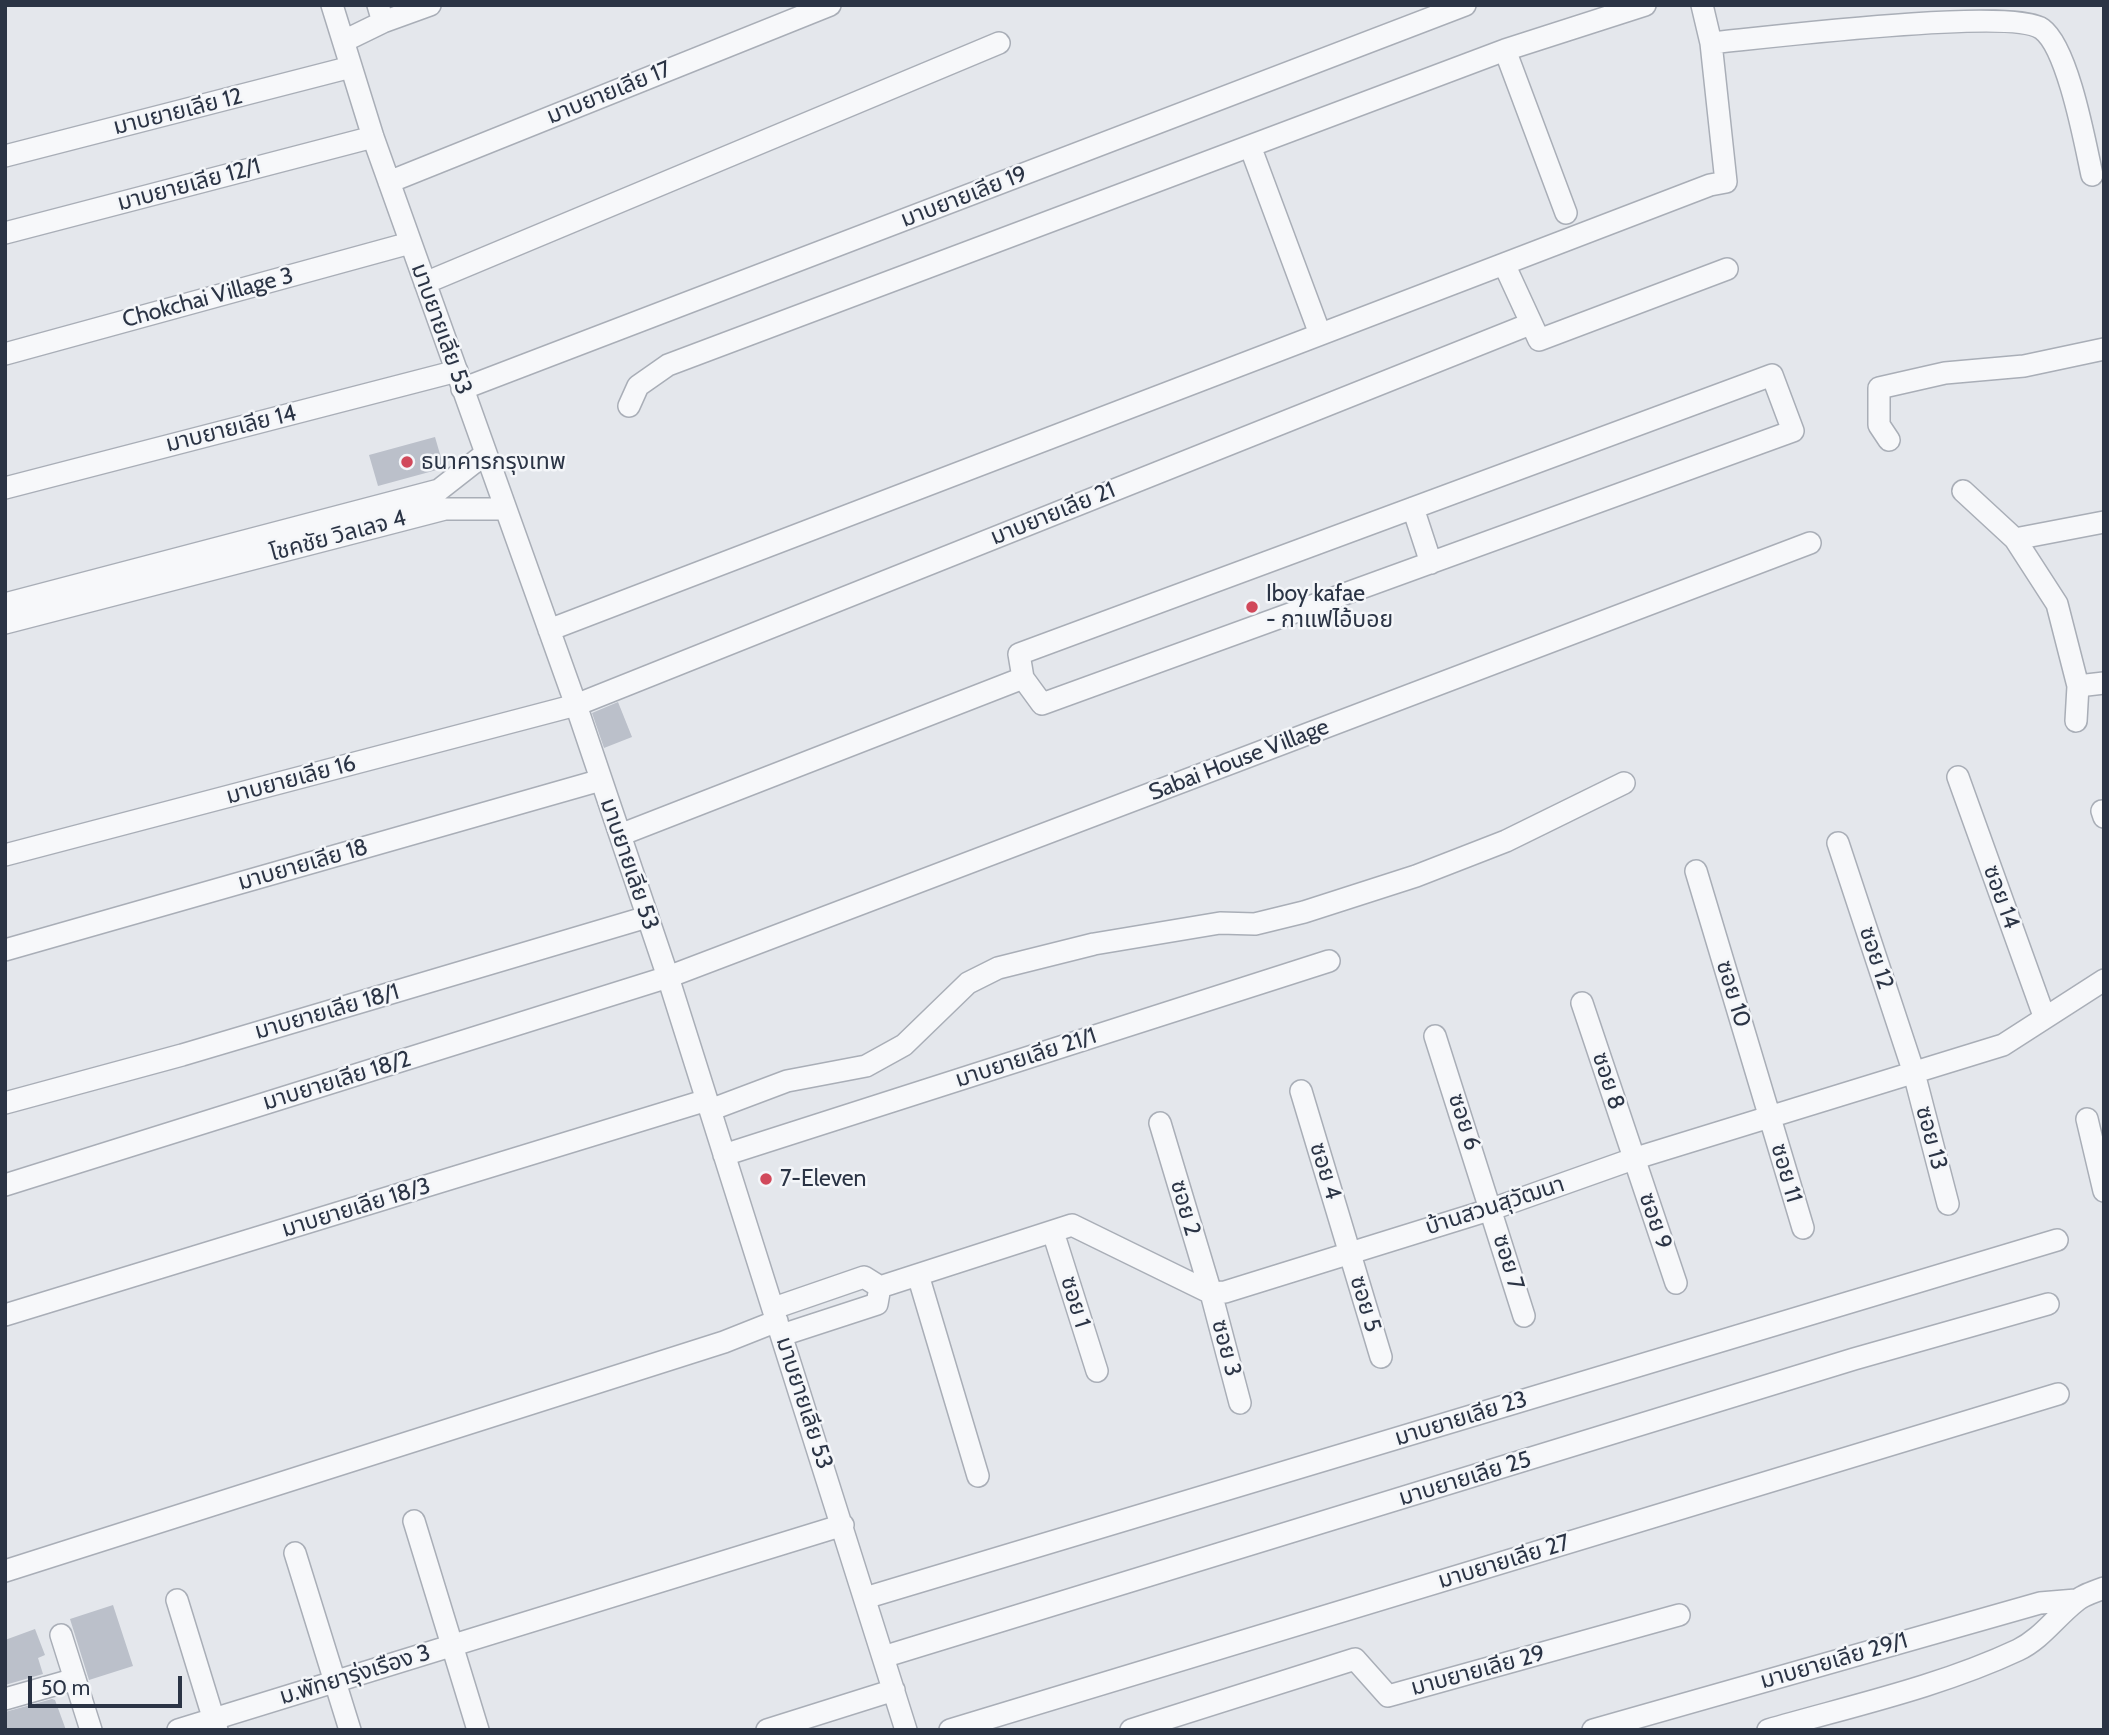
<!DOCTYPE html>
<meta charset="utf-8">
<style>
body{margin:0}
#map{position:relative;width:2109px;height:1735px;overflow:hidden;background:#e4e7ec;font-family:Cabin,sans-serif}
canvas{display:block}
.frame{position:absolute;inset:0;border:7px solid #2b3445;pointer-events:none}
.scale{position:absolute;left:28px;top:1676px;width:154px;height:32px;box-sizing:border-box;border:4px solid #2b3445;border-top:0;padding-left:9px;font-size:21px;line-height:24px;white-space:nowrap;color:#2b3445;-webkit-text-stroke:5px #f4f6f9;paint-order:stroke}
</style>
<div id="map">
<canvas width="2109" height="1735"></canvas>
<div class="frame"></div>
<div class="scale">50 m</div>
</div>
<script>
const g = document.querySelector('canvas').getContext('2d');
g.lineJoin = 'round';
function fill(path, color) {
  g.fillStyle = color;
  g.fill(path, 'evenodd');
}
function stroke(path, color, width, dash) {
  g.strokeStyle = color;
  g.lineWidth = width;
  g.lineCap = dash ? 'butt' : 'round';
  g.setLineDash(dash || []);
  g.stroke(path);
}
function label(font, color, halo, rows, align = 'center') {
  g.font = font + ' Cabin,"Noto Sans Thai",sans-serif';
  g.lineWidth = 5;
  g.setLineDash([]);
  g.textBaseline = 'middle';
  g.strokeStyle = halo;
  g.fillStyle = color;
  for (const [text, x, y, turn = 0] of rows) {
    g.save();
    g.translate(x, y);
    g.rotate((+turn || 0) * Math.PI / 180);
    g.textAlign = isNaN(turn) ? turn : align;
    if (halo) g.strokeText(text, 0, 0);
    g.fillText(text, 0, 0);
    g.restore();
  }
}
fill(new Path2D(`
 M435,437L444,468L378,486L369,455Z
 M618,702L632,737L604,748L592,713Z
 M113,1605L133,1666L89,1680L70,1619Z
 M35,1629L45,1655L38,1658L43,1674L5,1685V1640Z
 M52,1699L55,1700L66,1730H5V1712Z`), '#bbc0ca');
const minor = new Path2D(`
 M332,5L373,137L576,705L668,977L906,1730
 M383,22L430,5
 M344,41L383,22L378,5
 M1711,43C1762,38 2011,7 2042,29C2068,48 2085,143 2092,175
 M1505,50L1566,213
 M1250,146L1320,334
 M5,156L351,67
 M389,182L830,5
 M5,233L373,137
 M1504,264L1539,340L1727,269
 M425,283L999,43
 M5,354L410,243
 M1772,375L1793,431L1042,704L1023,678L1019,654Z
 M462,389L1465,5
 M629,406L638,386L668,365L1505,50L1645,5
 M1889,440L1879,425V388L1945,373L2024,366L2104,349
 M5,488L457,371
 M1963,491L2015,539L2057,604L2078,686L2076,721
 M1413,508L1431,563
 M2015,539L2104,522
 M5,604L439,490L485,454
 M5,623L445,509H504
 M549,630L1710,185L1726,182L1711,43L1702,5
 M2078,686L2104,683
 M1958,777L2044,1016
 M2102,811L2104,817
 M620,835L1023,678
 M1838,843L1914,1073L1948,1204
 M5,855L576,705L1530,324
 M1696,871L1803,1228
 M5,950L601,780
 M1582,1003L1676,1283
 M1435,1036L1524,1316
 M1301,1091L1381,1357
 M5,1103L182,1055L647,917
 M710,1110L787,1081L866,1066L904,1045L968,983L998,968L1094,944L1220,923L1255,924L1304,912L1416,876L1506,841L1624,783
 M2087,1119L2104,1191
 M1160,1123L1211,1293L1240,1403
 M724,1155L1329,961
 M5,1185L668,977L1810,543
 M1053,1232L1097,1371
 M918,1275L978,1476
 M774,1308L864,1277L880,1287L1072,1225L1211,1293L1225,1292L1492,1209L1633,1159L2003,1045L2104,980
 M5,1315L707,1100
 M782,1335L877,1304L880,1287
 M414,1521L478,1730
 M295,1553L350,1730
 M5,1571L724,1342L777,1321
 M865,1598L2057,1240
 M177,1600L217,1730
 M61,1635L91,1730
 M883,1657L1854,1359L2048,1304
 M5,1699L75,1679
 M178,1730L843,1525
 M767,1730L894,1690
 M950,1730L2058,1394
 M1131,1730L1355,1659L1388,1696L1679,1615
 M1593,1730L2040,1603L2076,1600
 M1768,1730C1851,1706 1939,1687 2018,1650C2041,1639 2055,1618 2075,1602C2082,1595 2094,1592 2104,1588`);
stroke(minor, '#a9aeb7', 24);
stroke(minor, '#f7f8fa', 21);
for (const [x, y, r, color] of [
 [407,462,7,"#d1495b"],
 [1252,607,7,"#d1495b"],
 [766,1179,7,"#d1495b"]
]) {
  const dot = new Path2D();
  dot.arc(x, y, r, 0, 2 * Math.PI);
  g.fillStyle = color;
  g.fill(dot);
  stroke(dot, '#f4f6f9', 2.5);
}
label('23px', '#2b3445', '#f4f6f9', [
 ["มาบยายเลีย 17",609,93,-22],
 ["มาบยายเลีย 12",178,112,-14],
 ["มาบยายเลีย 12/1",189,185,-15],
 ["มาบยายเลีย 19",964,197,-21],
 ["Chokchai Village 3",208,298,-15],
 ["มาบยายเลีย 53",441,329,70],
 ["มาบยายเลีย 14",231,429,-14],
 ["มาบยายเลีย 21",1053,514,-22],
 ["โชคชัย วิลเลจ 4",338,536,-15],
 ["Sabai House Village",1239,760,-21],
 ["มาบยายเลีย 16",291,780,-15],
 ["มาบยายเลีย 53",629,864,71],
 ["มาบยายเลีย 18",303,865,-16],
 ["ซอย 14",2001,897,70],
 ["ซอย 12",1876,958,72],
 ["ซอย 10",1733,994,73],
 ["มาบยายเลีย 18/1",327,1012,-16],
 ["มาบยายเลีย 21/1",1026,1058,-18],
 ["มาบยายเลีย 18/2",337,1081,-17],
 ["ซอย 8",1608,1081,72],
 ["ซอย 6",1464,1122,72],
 ["ซอย 13",1931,1138,75],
 ["ซอย 4",1325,1171,73],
 ["ซอย 11",1786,1173,74],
 ["บ้านสวนสุวัฒนา",1495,1206,-18],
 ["มาบยายเลีย 18/3",356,1208,-17],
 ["ซอย 2",1185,1208,74],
 ["ซอย 9",1655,1221,71],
 ["ซอย 7",1508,1262,73],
 ["ซอย 1",1075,1302,73],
 ["ซอย 5",1365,1304,73],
 ["ซอย 3",1226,1348,75],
 ["มาบยายเลีย 53",804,1403,72],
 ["มาบยายเลีย 23",1461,1419,-17],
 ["มาบยายเลีย 25",1465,1479,-17],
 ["มาบยายเลีย 27",1504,1562,-17],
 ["มาบยายเลีย 29/1",1834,1661,-16],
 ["มาบยายเลีย 29",1478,1671,-15],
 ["ม.พัทยารุ่งเรือง 3",355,1675,-17]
]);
label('23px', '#2b3445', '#f4f6f9', [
 ["ธนาคารกรุงเทพ",421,462],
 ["Iboy kafae",1266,594],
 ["- กาแฟไอ้บอย",1266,620],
 ["7-Eleven",780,1179]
], 'left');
</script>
